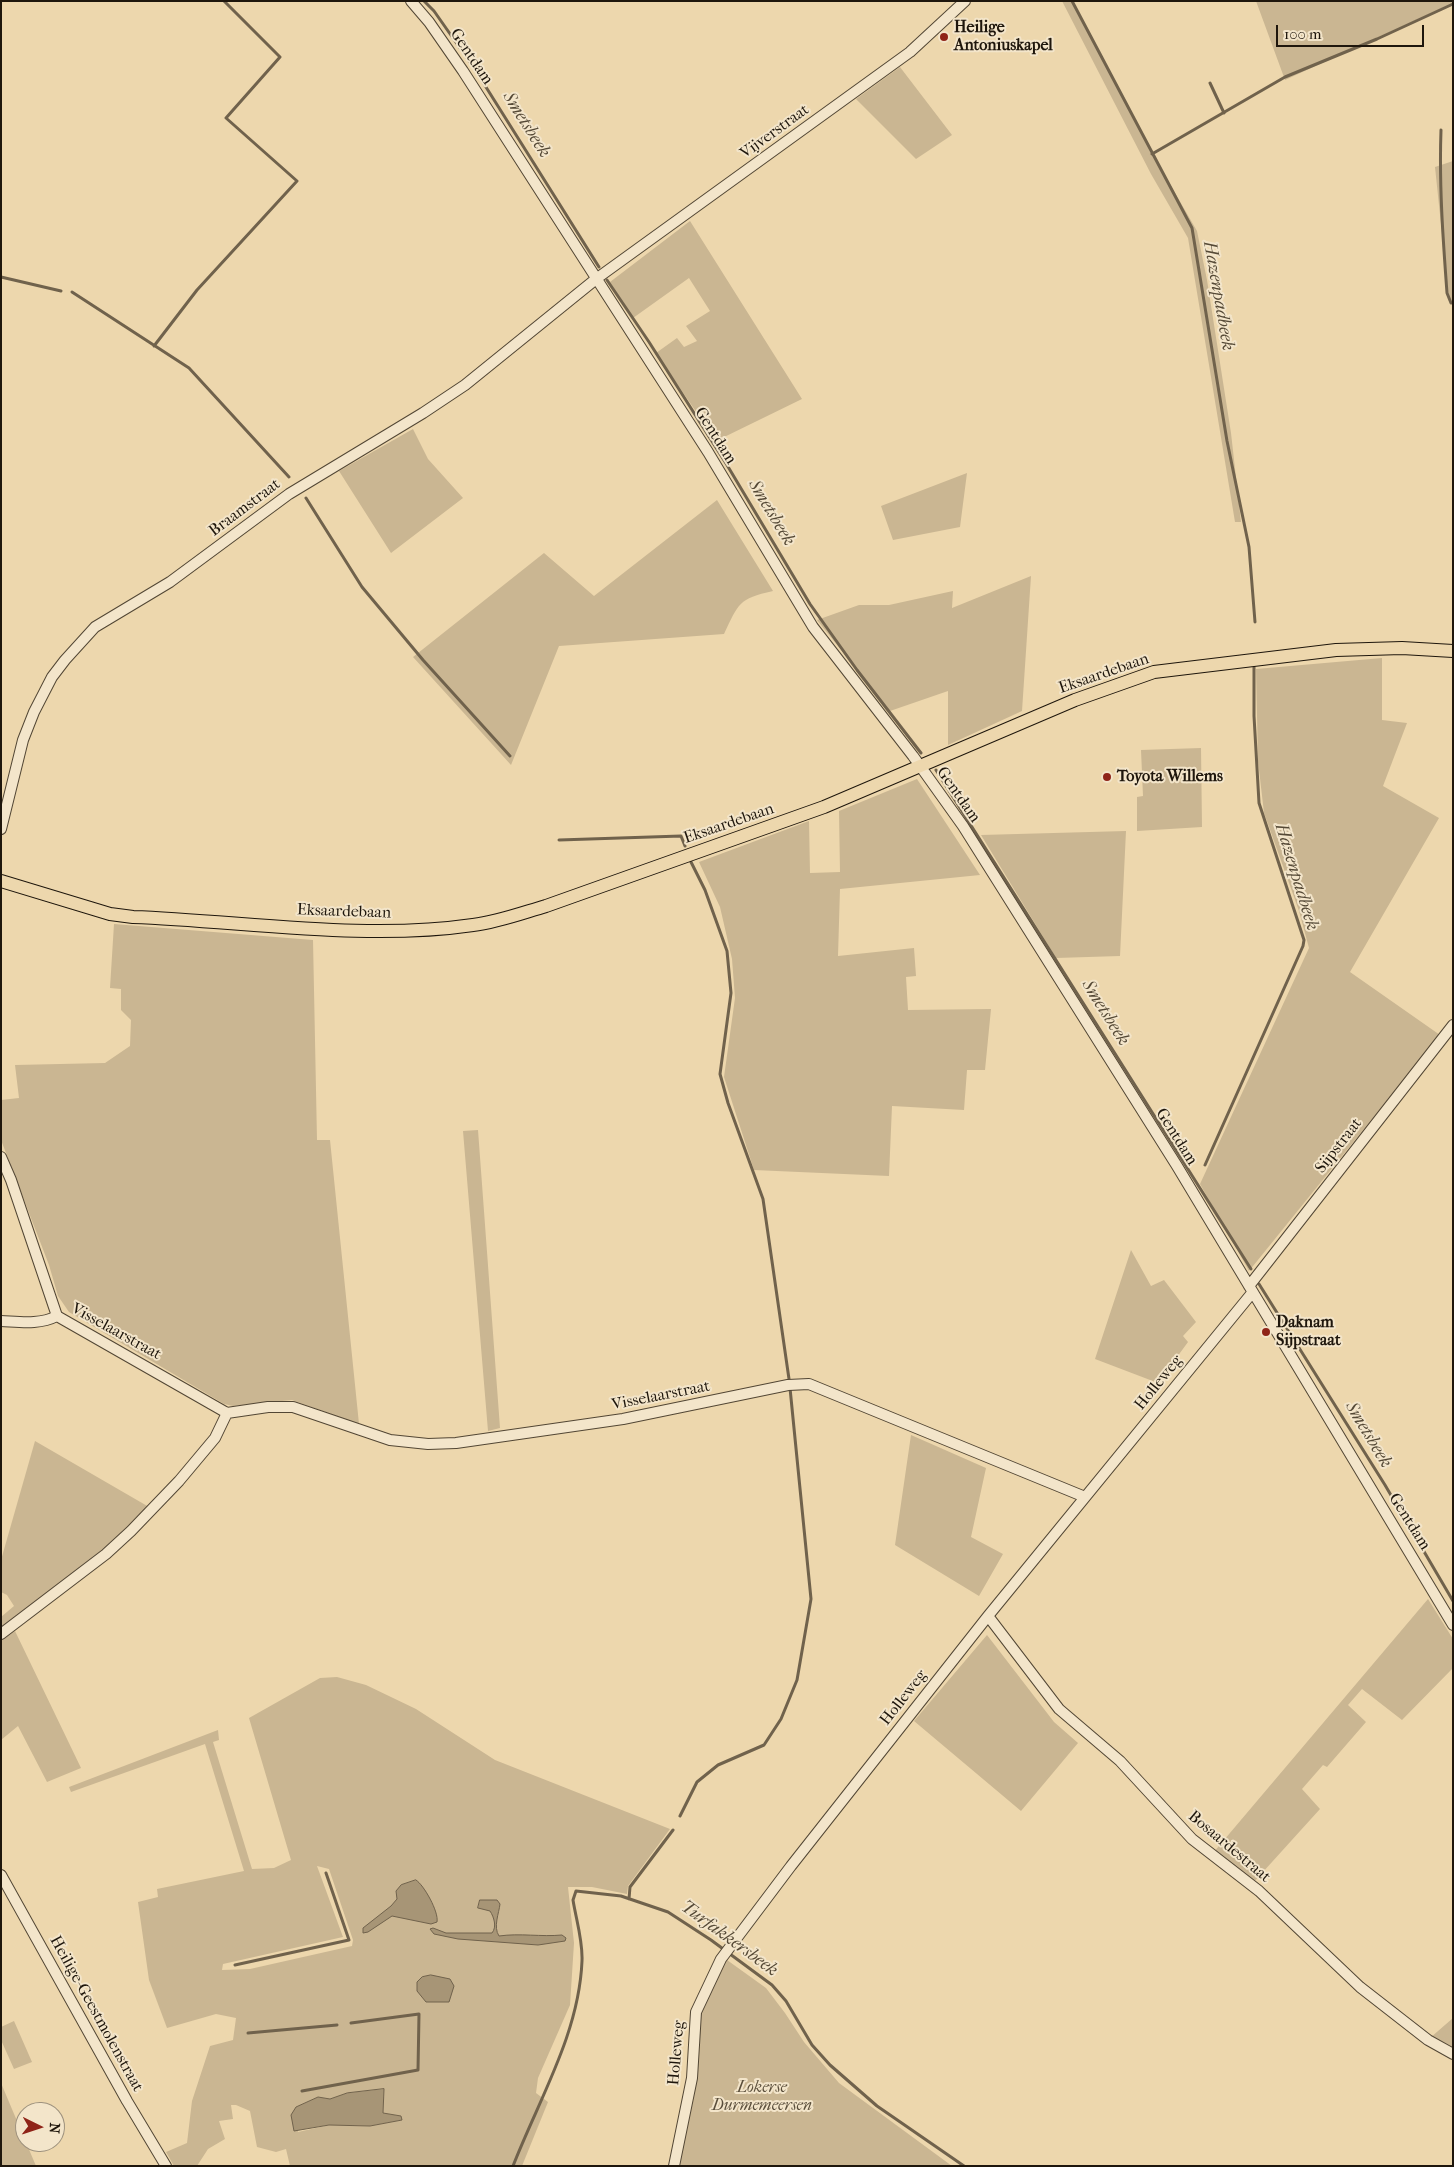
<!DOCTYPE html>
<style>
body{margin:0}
#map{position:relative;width:1454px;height:2167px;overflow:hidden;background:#edd7ad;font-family:"IM FELL French Canon",serif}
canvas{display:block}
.frame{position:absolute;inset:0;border:2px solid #1e160c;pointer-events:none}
.north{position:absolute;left:15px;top:2102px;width:50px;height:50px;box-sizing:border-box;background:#f3e5ca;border:1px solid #9e927e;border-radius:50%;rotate:94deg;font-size:14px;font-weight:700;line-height:20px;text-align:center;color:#1e160c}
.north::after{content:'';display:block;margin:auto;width:18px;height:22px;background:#8f2418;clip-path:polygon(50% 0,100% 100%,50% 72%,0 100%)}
.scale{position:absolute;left:1276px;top:25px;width:148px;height:22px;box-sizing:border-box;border:2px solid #1e160c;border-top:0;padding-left:6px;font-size:15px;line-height:18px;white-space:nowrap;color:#1e160c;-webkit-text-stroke:4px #f3e5ca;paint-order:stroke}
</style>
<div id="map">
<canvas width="1454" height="2167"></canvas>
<div class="frame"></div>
<div class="north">N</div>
<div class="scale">100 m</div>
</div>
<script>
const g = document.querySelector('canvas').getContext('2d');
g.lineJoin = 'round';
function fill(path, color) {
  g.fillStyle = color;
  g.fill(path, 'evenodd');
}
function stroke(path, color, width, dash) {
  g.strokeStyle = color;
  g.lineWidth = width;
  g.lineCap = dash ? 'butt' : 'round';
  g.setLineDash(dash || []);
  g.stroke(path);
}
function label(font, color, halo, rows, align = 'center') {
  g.font = font + ' "IM FELL French Canon",serif';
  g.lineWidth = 4;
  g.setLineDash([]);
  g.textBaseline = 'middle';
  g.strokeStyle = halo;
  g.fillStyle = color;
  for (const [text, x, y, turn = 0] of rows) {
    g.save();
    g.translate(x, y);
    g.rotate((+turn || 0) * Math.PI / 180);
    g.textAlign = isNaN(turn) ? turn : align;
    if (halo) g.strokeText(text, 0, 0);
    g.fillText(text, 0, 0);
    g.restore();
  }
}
fill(new Path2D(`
 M1062,1H1071L1152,153L1197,231L1207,280L1231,433L1241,522H1235L1188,238L1151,174Z
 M1256,1H1453V3L1285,80Z
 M900,67L952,135L916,159L856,99Z
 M1453,161V301H1449L1435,167Z
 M690,221L802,399L716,441L656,353L677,338L684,347L697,341L686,326L710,311L689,278L633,318L610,282Z
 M413,429L428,459L463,498L391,553L339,471Z
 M967,473L960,527L893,540L881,506Z
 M717,500L773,591C738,599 739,603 724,634L559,646L511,765L413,657L544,553L594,596Z
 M1031,576L1022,711L948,745V691L890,711L817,620L859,605H889L953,591L952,608Z
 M1382,658V720L1407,723L1383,786L1439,818L1350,972L1440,1035L1249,1271L1200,1184L1309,948L1299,911L1264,813L1258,761L1256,669Z
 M1201,748L1202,827L1137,831V797L1143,796L1141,750Z
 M917,779L980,875L840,889L838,956L914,948L916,976L906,977L908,1010L991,1009L985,1070H967L964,1110L892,1106L889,1176L754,1170L724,1077L735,998L732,959L720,907L699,862L809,821L810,873L840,872L839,811Z
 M1126,831L1120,956L1056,958L981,835Z
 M114,924L313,940L317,1140H330L359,1424L292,1400L233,1406L224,1404L69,1312L58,1296L49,1265L1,1140V1100L19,1098L15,1065L105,1063L130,1046L131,1020L121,1010V989L110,988Z
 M478,1130L500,1428L488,1431L463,1131Z
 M1131,1250L1151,1286L1164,1280L1196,1322L1183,1336L1188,1342L1158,1383L1095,1359Z
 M911,1435L986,1468L971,1537L1003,1554L979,1596L895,1545Z
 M35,1441L149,1507L106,1547L1,1629V1617L14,1606L7,1595L1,1592V1560Z
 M1428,1599L1453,1639V1668L1402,1720L1362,1689L1348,1705L1366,1722L1327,1767L1323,1765L1302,1789L1320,1809L1253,1883L1213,1853Z
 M15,1631L81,1768L47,1782L18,1726L1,1740V1641Z
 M987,1635L1054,1722L1078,1743L1021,1811L914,1721Z
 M337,1677L366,1685L416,1709L495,1760L670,1829L628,1886L627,1894L592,1887H568L574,1943L570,2005L538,2078L536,2093L548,2102L522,2166H290L286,2149L276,2152L257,2147L250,2111L236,2105H231L233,2119L219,2121L225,2139L208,2149L197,2166H174L166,2152L187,2143L192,2101L210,2046L233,2040L236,2018L216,2014L167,2028L149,1980L138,1902L158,1897L157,1889L244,1871L205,1744L71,1792L69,1787L218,1730L219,1740L213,1742L252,1869L274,1868L291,1860L249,1718L320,1678ZM317,1866L329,1869L353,1940L352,1946L250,1969L222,1970L223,1964L343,1937ZM384,2089L383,2113L401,2116L402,2120L370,2126L329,2125L298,2132L296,2107L318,2097L330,2099L347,2093Z
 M727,1960L766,1988L785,2013L804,2042L839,2083L952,2166H679L694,2097L701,2011L714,1980Z
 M1453,2018V2051L1430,2038Z
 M14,2021L32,2062L14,2069L1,2040V2027Z
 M1,2083L36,2166H1Z`), '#cab692');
const water = new Path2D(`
 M416,1880C424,1885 439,1912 437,1922L431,1924L392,1916L368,1932L363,1933V1928L391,1906L397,1899L396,1891L401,1885Z
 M480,1900H497L500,1904C499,1913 493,1927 499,1936C520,1933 541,1937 562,1935L566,1938L565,1941L538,1945L458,1939L434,1934L430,1929L433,1928L446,1933H492C497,1927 494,1917 490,1911L478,1908Z
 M431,1975L450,1979L454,1986L449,2002H426L417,1991V1982L422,1977Z
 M384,2089L383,2113L401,2116L402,2120L370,2126L329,2125L294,2131L291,2115L296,2107L318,2097L330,2099L347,2093Z`);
fill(water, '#a79576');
stroke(water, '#70624c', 1);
stroke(new Path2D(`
 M424,1L434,11L474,68L599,267
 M1072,1L1192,228L1227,441L1249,547L1255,622
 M1210,83L1224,113
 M1441,130C1439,185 1443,239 1447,293L1451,303
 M1152,154L1285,77L1377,39L1453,4
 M1,277L61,291
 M607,280L649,342L727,465L810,604L857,670L921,753
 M72,292L189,368L289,477
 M154,346L197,290L297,181L226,118L280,57L224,1
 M306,498L362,587L423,660L510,756
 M936,770L1251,1269
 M559,840L681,836L685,846
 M691,862L705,890L727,951L731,993L720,1074L728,1103L763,1199L789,1379
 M1205,1165L1303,946L1304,940L1259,803L1254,716V667
 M1259,1284L1385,1485L1453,1601
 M680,1816L697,1782L718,1765L764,1745L781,1719L797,1680L811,1599L790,1388
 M629,1899L630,1887L673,1830
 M235,1965L349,1940L326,1873
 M248,2033L337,2025
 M302,2091L418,2070L419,2014L351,2023
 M513,2166C539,2099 579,2034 582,1961C583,1941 576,1919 573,1900L576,1891L621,1896L668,1912L711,1940L772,1985L786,2001L812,2045L830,2065L877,2106L964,2166`), '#70624c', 3);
const minor = new Path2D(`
 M411,1L429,22L463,71L708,452L813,627L913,756L963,826L1177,1166L1453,1625
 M1,829L23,740L34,712L52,677L65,660L95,627L170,582L289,494L423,413L465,385L596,279L910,52L965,1
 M1,1157L11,1180L57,1316L227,1413L268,1407H293L390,1440L428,1444L456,1443L623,1419L788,1385L809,1384L1085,1497
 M1249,1286L1453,1025
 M1,1321C21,1322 39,1325 57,1316
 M988,1616L1059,1709L1120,1761L1192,1839L1259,1891L1360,1987L1428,2040L1453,2054
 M1,1634L106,1554L131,1531L179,1481L215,1438L227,1413
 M1,1875L127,2101L166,2166
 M674,2166L692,2078L696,2012L721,1959L791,1866L988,1616L1252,1293`);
const major = new Path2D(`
 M1,881L110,914L133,917C243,921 364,941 473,925C498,922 522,913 546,906L824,807L1075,700L1154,672L1336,650L1402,648L1453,651`);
stroke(minor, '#524634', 12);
stroke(major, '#1e160c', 14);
stroke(minor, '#f3e5ca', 10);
stroke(major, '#edd7ad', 12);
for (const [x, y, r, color] of [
 [944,37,5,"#8f2418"],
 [1107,777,5,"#8f2418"],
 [1266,1332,5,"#8f2418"]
]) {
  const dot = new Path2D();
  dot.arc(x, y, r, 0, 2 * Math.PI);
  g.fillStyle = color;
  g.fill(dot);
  stroke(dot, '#f3e5ca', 2);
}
label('bold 16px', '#1e160c', '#f3e5ca', [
 ["Heilige",954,28],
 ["Antoniuskapel",954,46],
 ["Toyota Willems",1117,777],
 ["Daknam",1276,1323],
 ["Sijpstraat",1276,1341]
], 'left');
label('16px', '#1e160c', '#f3e5ca', [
 ["Gentdam",471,57,56],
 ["Vijverstraat",775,132,-36],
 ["Gentdam",715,436,58],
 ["Braamstraat",245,508,-37],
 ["Eksaardebaan",1104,674,-19],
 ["Gentdam",958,795,55],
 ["Eksaardebaan",729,824,-19],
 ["Eksaardebaan",344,912,2],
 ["Gentdam",1176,1137,58],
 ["Sijpstraat",1339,1146,-52],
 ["Visselaarstraat",116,1332,29],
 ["Holleweg",1159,1383,-51],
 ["Visselaarstraat",661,1396,-11],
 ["Gentdam",1409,1522,58],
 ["Holleweg",904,1698,-52],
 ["Bosaardestraat",1229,1847,40],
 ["Heilige-Geestmolenstraat",96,2014,61],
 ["Holleweg",677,2053,-85]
]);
label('italic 16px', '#5a4e3b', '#f3e5ca', [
 ["Lokerse",762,2088],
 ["Durmemeersen",762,2106]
]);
label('italic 18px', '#554936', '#f3e5ca', [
 ["Smetsbeek",526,125,58],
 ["Hazenpadbeek",1218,296,80],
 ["Smetsbeek",771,513,59],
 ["Hazenpadbeek",1296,877,73],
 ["Smetsbeek",1105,1013,58],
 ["Smetsbeek",1368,1435,59],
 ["Turfakkersbeek",729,1939,36]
]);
</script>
